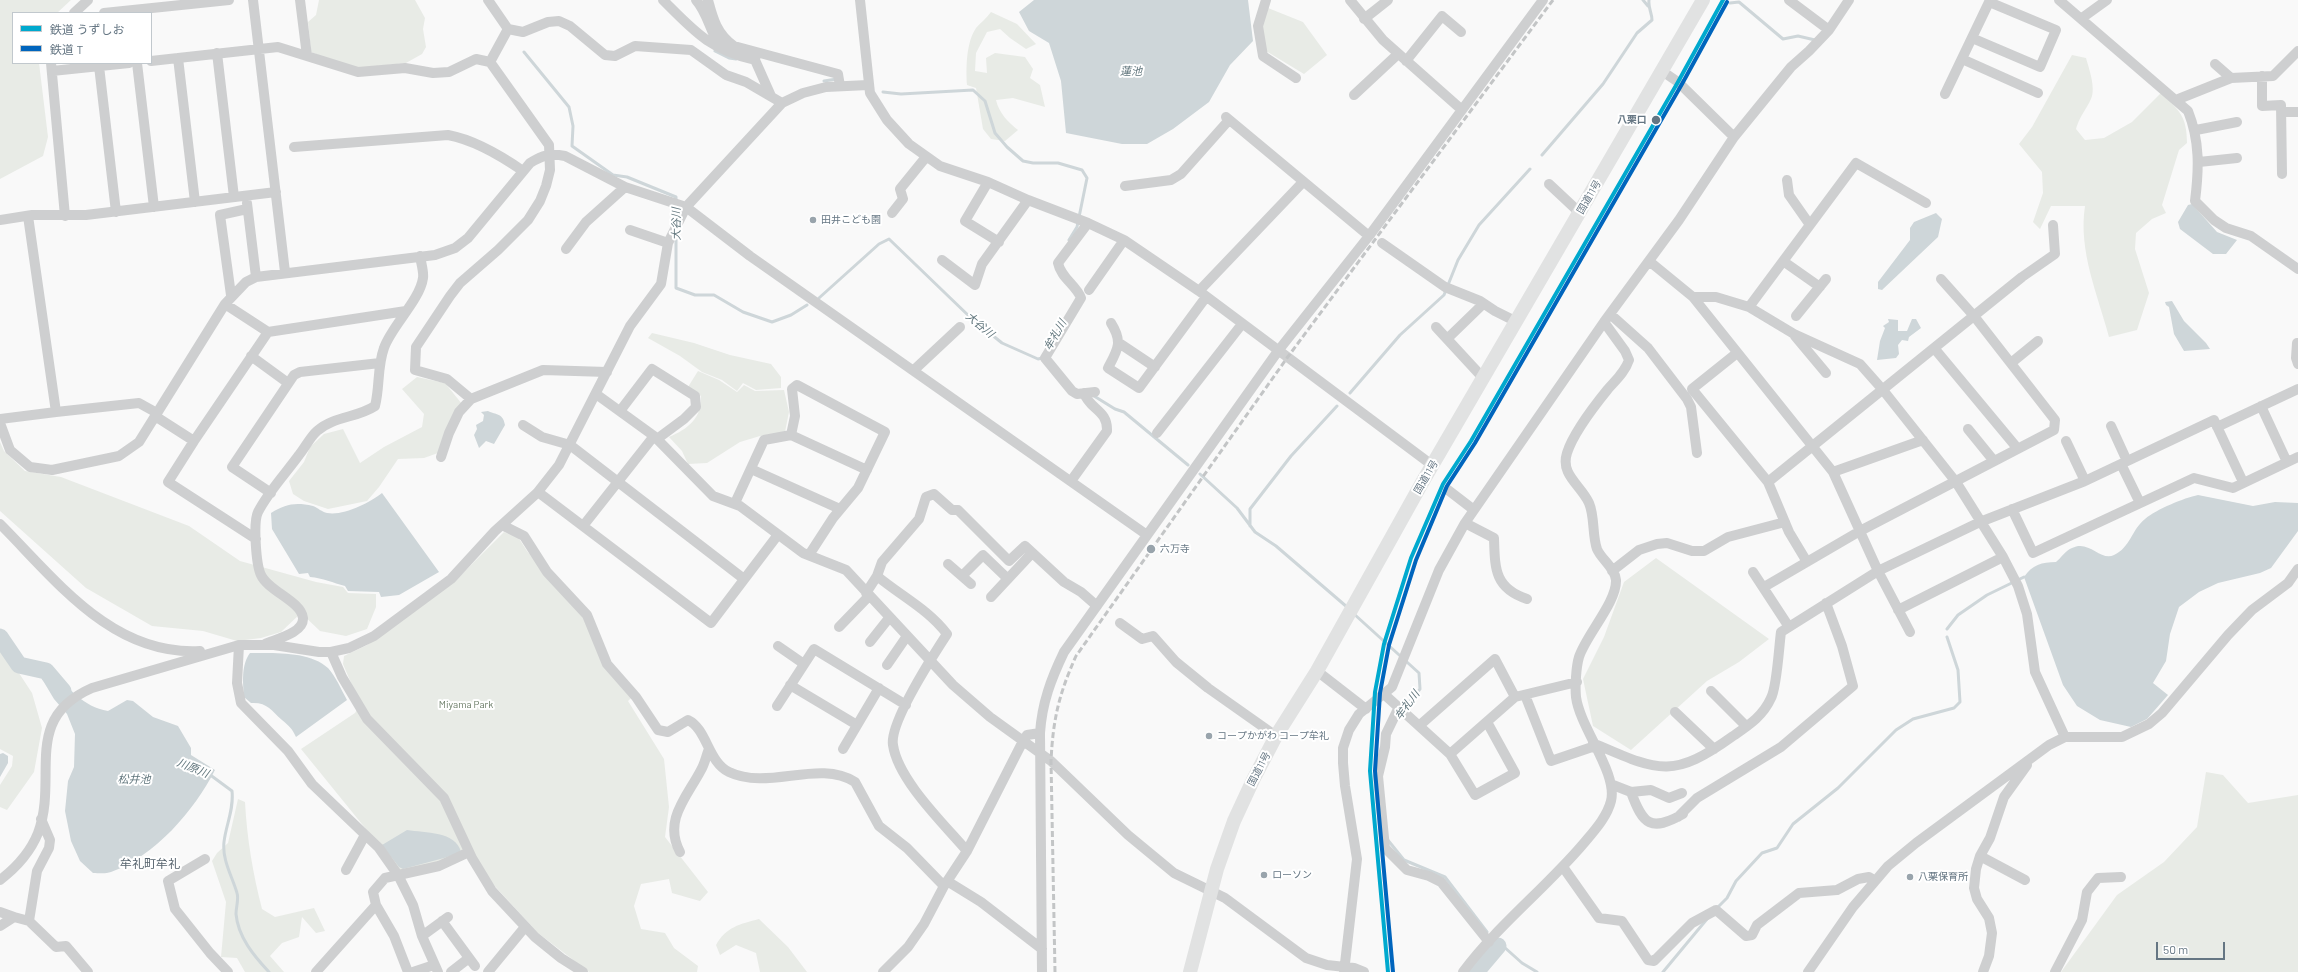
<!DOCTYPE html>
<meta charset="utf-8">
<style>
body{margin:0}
#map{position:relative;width:2298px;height:972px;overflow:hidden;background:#f9f9f9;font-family:Barlow,"Noto Sans JP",sans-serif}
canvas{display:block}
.legend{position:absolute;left:12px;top:12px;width:140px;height:52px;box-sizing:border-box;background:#fff;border:1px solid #c1c8cd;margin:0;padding:5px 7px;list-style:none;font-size:12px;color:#657683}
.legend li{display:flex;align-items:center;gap:8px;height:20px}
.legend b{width:20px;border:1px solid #c1c8cd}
.scale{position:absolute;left:2156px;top:942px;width:69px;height:18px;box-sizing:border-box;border:2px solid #657683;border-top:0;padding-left:5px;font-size:12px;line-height:14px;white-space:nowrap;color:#657683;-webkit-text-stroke:3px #fff;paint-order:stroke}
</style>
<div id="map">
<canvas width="2298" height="972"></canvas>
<ul class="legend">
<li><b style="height:5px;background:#00a9ce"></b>鉄道 うずしお</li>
<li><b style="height:5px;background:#0065bd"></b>鉄道 T</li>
</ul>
<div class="scale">50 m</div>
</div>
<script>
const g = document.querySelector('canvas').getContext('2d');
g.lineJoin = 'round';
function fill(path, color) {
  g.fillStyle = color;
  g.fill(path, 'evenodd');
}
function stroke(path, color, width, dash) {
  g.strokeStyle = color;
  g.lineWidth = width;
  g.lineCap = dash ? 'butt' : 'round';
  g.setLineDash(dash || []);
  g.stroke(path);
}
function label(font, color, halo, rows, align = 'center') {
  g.font = font + ' Barlow,"Noto Sans JP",sans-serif';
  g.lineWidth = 4;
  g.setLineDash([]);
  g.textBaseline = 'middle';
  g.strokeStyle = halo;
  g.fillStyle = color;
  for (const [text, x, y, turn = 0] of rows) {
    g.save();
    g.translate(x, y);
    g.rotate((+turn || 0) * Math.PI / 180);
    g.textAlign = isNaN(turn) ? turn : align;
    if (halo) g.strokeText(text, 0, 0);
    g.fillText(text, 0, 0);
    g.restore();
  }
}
fill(new Path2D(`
 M0,0H71L57,13H13V63H39L48,137L43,156L0,179Z
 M319,0H415L425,18L423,29L426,47L422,54L406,63L358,68L336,62L311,52L308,22L316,15Z
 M1268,8L1303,22L1327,55L1304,74L1266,51L1261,28Z
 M991,12L1017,24L1036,44L1026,49L1010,38L1000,29L987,32L976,53L975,71L987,73L986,58L995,53L1025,57L1033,69L1030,78L1040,85L1045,107L1013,98L996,100C999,113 1008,122 1018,130L1005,141L991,139L983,129L976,88L967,85C966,68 966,43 976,28C980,23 987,18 991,12Z
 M2072,55L2086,58C2089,69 2097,90 2090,101C2084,113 2081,114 2076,129L2085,140L2104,138L2132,122L2161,93C2179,110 2187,116 2187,143L2179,150L2162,205L2166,213L2152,219L2136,233L2135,249L2149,293L2137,330L2109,337C2098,295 2078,251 2085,206H2051L2040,229L2033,222L2043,193L2042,172L2019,144L2032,127Z
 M652,333L694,343L730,355L771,364L781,377V388L756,390L743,383L737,391L722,380L702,372L680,356L648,338Z
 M698,371L719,380L737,392L744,385L755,391L784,390L789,412L785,432L760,436L740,442L707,463L688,464L682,451L669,437C688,429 702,418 701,396L688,387Z
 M417,377L445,383L462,404L438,453L424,458L398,459L379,487L367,501L328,509L304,501L293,494L289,481L304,462L310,447L324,434L343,429L360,463L384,447L422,427L424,414L402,389Z
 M0,442L4,451L25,471L61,477L189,526L240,561L316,582L343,587L348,593L376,594V607L367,629L346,636L320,631L301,613L281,632L261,638L237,641L203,631L152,626L86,588L0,511Z
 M504,532L518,537L527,551L581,614L631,698L628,701L664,759L669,807L665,837L708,892L700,901L672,893L669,879L641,884L634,906L641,929L665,933L674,948L698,966L697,972H589L538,933L491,882L468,848L439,863L400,871L301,749L355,713L360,704L343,664L344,656L367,645L453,583Z
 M1656,558L1769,639L1739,662L1707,681L1631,750L1593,726L1583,679L1604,637L1624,582Z
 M0,644L32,693L42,728L34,772L7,810L0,807V785L12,766L13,756L0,749Z
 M2206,772L2223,775L2248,803L2298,795V972H2061L2117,895L2164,862L2197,827Z
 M238,799L245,802C247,839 253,874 262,909L275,917L314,908L325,931L316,933L302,917L299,937L282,943L270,956L284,972H245L237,958L221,957L226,902L212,861L217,853L228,843Z
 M759,919L788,947L807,972H760L756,953L736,945L720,955L716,945C726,927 740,924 759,919Z`), '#e8ebe6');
fill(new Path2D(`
 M1034,0H1248L1253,41L1230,65L1209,102L1173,129L1147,144H1122L1066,133L1061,81L1049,43L1029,31L1019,12Z
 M2192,204L2217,232L2237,240L2226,254H2213L2180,229L2178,222L2188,205Z
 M1936,213L1942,219L1938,237L1882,290L1878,289V282L1910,240V228L1914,222Z
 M2172,301L2184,321L2206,343L2210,349L2184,351L2174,334L2169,307L2166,305L2165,302Z
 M1888,319L1898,320V331H1907L1912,319H1916L1921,328L1909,337L1908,341L1902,340L1898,345L1899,354L1896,358L1877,360L1880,341L1885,328L1883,326L1889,322Z
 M488,411C496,415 503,413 505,425L494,444L486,441L479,448L474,435L477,429L476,425L483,421L484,415L481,412Z
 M382,493L439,572L399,595L381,597L379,592L348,591L345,586C333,583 323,578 310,577L308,573L299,574L272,529L271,513C286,504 295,502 313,506C318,508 322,512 327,513C344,516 369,503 382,493Z
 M2198,495L2253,506L2275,502L2298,503V531L2271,568L2260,573L2218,583L2199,592L2179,607L2170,634L2166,661L2153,683L2168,695L2147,719L2131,727L2100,720L2077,706L2063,685L2024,577C2032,565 2042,562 2056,562C2061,558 2066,550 2072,548C2089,539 2101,562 2114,555C2130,548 2132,529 2145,519C2157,509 2184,498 2198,495Z
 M250,653C273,653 310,651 328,668C336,677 341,689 347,700L296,737C292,728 289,726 282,720C271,710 267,702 251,703L244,697C243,683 241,665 250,653Z
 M52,671C69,688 83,707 108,711L127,700L133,701L153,717L178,726L191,748V755L215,770C194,811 155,856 111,872C106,874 98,873 93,873L80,861L71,841L65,811L68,781L74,767L75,734L67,714L54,699L42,679Z
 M3,753L8,756V763L0,777V754Z
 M407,830C425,833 456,831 461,852L444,858L403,869L399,867L382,845Z`), '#ced6d9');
stroke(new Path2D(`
 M1643,0L1648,6
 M1730,3L1739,2L1783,39L1798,36L1815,40
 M715,51L729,58L736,59
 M524,52L569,107L573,126L572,146L613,175L627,177L676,197V219
 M824,81L837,79
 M883,92L901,94L973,90L985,101L995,133L1007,147L1023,161L1033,163H1058L1082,170L1087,178L1077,227L1069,240
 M1542,155L1603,84L1637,33L1652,20C1652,13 1648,8 1649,0
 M676,234V288L695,295H714L743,312L772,322L791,315L807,305
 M819,298L879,244L889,239L971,318L1002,343L1038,359L1042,358
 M1350,393L1400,335L1444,295L1458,260L1479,225L1530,169
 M1094,396L1115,409L1124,412L1188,465
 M1200,474L1237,508L1255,532L1276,546L1347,607
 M1250,526V509L1291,456L1337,406
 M1354,614L1419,673L1420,689L1404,709
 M1947,629L1958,615L1987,595L2024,577
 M209,774L232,791C234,810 226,824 224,842C222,860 232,876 237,893C239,899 236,907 236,914C238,937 254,956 269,972
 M1387,839L1404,860L1445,877L1487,932
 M1718,907L1727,898L1736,881L1762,853L1777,848L1793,824L1838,788L1896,730L1913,719L1954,708L1960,702L1958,670L1947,637
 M1493,940L1498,946H1503L1522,963L1537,972
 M1663,972L1707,919`), '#ced6d9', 3);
stroke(new Path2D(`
 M0,637L19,665L46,671L63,691
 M1476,972L1498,946`), '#ced6d9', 17);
stroke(new Path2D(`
 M253,0L285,272
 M300,0L307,56
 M488,0L508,29L490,62
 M663,0C695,32 709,49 755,60
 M696,0C708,13 710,33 721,47
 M708,0C713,19 717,34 734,46L838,74L840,86
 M860,0L870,93L887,120L909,144L940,166L988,182L1028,200L1088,223L1124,240L1199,291L1432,465
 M1266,0L1258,26L1263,56L1296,78
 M1350,0L1383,40L1462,110
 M1789,0L1829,30
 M2059,0L2188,111C2200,141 2199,169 2195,201L2214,220L2226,228L2251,236L2298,269
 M74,13L88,0
 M104,13L229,0
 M2082,18L2107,0
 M1364,19L1388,0
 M508,29L523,32L548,22L559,21L570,26L605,55L615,56L635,46L691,50L726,75L746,82L782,103
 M1972,38L2040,67L2056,30L1989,2
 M217,53L234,197
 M756,54L755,60L771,96
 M178,58L195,202
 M1962,59L2038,93
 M151,61L278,47L358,72L405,68L433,73L449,72L476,59L490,62L549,145L550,170L546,186L540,201L528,220L498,250L460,283L450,296L416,347L415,370L447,379L471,399
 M1406,61L1442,16L1461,32
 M51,63L65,216
 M137,63L154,207
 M2215,64L2231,78
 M99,66L116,212
 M52,71L129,63
 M1662,71L1678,82L1734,137
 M2262,76V106L2281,105L2282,174
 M1945,94L1990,0
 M1354,95L1398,54
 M2176,100L2231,78L2273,76L2298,51
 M2282,112H2298
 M1226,117L1369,236
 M2196,130L2237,122
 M294,147L448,135C475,140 500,155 523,171
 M2199,162L2237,158
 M1787,180L1789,195L1810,225
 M988,182L965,221L999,242
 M1549,184L1580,213
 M1125,186L1171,180L1181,174L1229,120
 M247,203L256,277
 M892,213L903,199L900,189L926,157
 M28,216L56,412L139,403L157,413
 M0,220L32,215H86L276,192
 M1088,223L1058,263C1061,278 1076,285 1081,298L1045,358L1072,391L1077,394L1095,392
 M630,230L668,243
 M1382,243L1445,287L1480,301L1495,311L1517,322
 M566,249L586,222L625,187
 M942,260L975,285L982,264L1028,200
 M1649,261L1693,297H1716L1749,307L1794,334L1860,364L1883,390L1956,482L2003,557L2018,586L2027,614L2035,672L2065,737
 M1783,261L1820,287
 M1089,290L1124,240
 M1199,291L1303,182
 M231,295L220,215L247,209
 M1693,297L1833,472L1878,571L1910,632
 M225,304L268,332
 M1749,307L1856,163L1926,203
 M1610,314L1648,348L1687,399L1691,407L1697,453
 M1796,316L1826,279
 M1111,323C1123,342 1118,349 1108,368L1139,388L1206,297
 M1436,327L1484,379
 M1795,336L1826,373
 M1447,339L1481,306
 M1119,343L1155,367
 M2297,343L2296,358L2298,364
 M1934,348L2018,449
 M1737,353L1692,389L1768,482L1789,532L1807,562
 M251,356L288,383
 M2011,363L2038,341
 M914,370L960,327
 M596,394L654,436L713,496L740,506L803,553L846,570L953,685L990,717L1051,761L1128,835L1174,873L1225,898L1306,958L1327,965L1354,968L1364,972
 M2261,406L2287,462
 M620,411L652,369L695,396L696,407L684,419L657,439
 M155,416L194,441L168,482L256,539
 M0,419L56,412
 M0,423L10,450L30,467L52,470L119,456L139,442L225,304L246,282L256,277L435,255L455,248L468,238L530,163C543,155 550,153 565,156L625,187L686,207L750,256L1147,535
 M523,425L542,437L570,445L744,579
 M2111,426L2127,461
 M2217,427L2298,389
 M1968,429L1994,461
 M1157,433L1242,324
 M791,435L795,416L792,389L797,385L885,432L858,488L833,518L809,555
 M194,441L268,332L406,311
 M2066,441L2085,481
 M441,457L449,433L459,412L471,399L543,370L607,372
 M2121,464L2140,503
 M751,469L840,509
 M1833,472L1923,440
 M1071,481L1107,431C1108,410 1090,410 1084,393
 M1768,482L2022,277L2055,254L2053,225
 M1448,490L1474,510
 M538,492L711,623L777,536
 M271,493L232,467L294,375L300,372L380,363
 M735,503L764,440L791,435L867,470
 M2012,509L2033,553L2194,478L2233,488L2298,457
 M1465,523L1494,538C1495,568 1494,588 1527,599
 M0,524C56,580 112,656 200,651
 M502,525L524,536L547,572L587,615L607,664L636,697L658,730L668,732L688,720C707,729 708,762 729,772C769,791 818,759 855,782L879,826L907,848L944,886
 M583,526L654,436
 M948,564L971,584
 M1612,571L1639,550L1657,544L1667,543L1692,551H1704L1728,537L1785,522
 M1753,572L1789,627
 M877,576C901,596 928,609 947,634C934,654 889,723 893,745C898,780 944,824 967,851
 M962,576L983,555L1008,579
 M1764,587L1860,531L2054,430L2055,420L1974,316L1941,279
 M866,593L877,576L882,562L919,519L926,497L934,494L952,510H958L1009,561L1025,546L1064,582L1081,592L1097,606
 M991,597L1032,553
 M1898,610L2003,557
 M1120,623L1142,639L1153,636L1176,662L1208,688L1276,736
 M839,627L869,596
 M870,642L889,618
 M265,644C276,639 304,633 303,618C301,601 268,591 261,575C256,565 253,522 258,512C268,492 286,473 299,455C305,448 310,437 317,431C334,416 357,418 375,406C380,387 377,367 384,348C391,327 420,300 423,278C424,272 421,263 420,256
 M239,645L237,683L241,703L288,751L312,784L379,848L398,875L413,905L422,936L438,972
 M778,646L804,664
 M331,652L342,677L367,719L444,798L472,858L492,891L535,937L561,958L583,972
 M887,665L907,636
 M1317,671L1366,709
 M790,685L857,725
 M1711,691L1746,726
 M1385,695L1450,754L1475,795L1515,773L1487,722
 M1525,695L1551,761L1595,746
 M777,706L814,649L906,705
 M1399,707L1386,734L1385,747L1378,776L1385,848L1407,870L1429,876L1441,882L1489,942
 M1675,712L1714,749
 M1420,725L1495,659L1515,697
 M1593,743C1658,771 1672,780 1733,736C1749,725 1763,716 1771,698C1777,687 1779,646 1781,632L1878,571L1980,522L2085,481L2214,420L2243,482
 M843,749L879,688
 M1450,754L1515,697L1577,682
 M1613,785L1631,792L1651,790L1669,798L1682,793
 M1631,792C1643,825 1651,832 1683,814
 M1678,817L1697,798L1781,747L1853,686L1842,646L1826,603
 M680,852C663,820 687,797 701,770C705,763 706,756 709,749
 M1980,856L2025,880
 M205,859L168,881L175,909L210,953L228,972
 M1563,867L1599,918L1622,921L1648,960L1654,961L1692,923L1716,910L1746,936L1752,935L1757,925L1799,893L1837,890L1858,879L1869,877L1874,880
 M346,870L365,835
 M0,880C17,867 30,853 38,833C59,777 21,719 92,688L239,645H274L319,652H331L349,648L374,636L451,579L495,531L537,493L559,465L630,326L661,284L668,243L686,207L782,103L803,93L826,87L868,85
 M947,881L981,902L1042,949
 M0,912L14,917
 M29,921L37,871L49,848L50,840L41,819
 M442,921L475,966
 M0,926L14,917L29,921L56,947L66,946L88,972
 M422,936L448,917
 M316,972L376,905
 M408,972L394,936L376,905L373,892L385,878L439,866L469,852
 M413,972L434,965
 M451,972L469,958
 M488,972L525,927
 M883,972L908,947L924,924L944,886L967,851L1022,743L1027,735L1040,733
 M1042,972L1040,733C1042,703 1051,679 1064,652L1278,351L1369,236L1543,0
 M1344,972L1357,859L1345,786L1343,763V748L1349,730L1359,714L1392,687L1439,570L1465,523L1604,322L1679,220L1734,137L1791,67L1809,51L1829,30L1849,0
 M1463,972C1498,925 1546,888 1584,843C1594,831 1607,817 1611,801C1618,773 1580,728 1576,697C1575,687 1576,667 1579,657C1586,635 1617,602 1616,580C1615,568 1601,559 1597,549C1592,535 1595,517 1589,503C1581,485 1560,475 1567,453C1573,434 1595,405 1608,389C1616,380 1625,372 1629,360L1625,351L1604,322
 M1808,972L1853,907L1888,866L1916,843L2049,745L2065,737H2122L2149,724L2162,713L2228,635L2252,610L2288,583L2298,569
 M1983,972L1989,956L1992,933L1989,918L1977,899L1974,888L1976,869L1980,856L1990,838L2004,797L2027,765
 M2055,972L2082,920L2087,892L2098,878L2121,877`), '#cecfd0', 10);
stroke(new Path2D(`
 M1190,972L1217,869L1234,821L1253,780L1276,736L1317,671L1423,481L1703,0`), '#e1e2e2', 14);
stroke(new Path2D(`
 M1055,972L1051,761C1053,719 1059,694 1076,656L1287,358L1553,0`), '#c3c5c6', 3, [6, 3]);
stroke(new Path2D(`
 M1388,972L1370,771L1375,692L1384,644L1411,558L1443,484L1471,441L1678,82L1723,0`), '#00a9ce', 4);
stroke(new Path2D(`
 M1393,972L1375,771L1380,693L1389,645L1416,560L1447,486L1475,443L1682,84L1727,2`), '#0065bd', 4);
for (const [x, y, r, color] of [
 [1656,120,5,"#657683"],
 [813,220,4,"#99a4ac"],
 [1151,549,5,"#99a4ac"],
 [1209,736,4,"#99a4ac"],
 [1264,875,4,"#99a4ac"],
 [1910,877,4,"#99a4ac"]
]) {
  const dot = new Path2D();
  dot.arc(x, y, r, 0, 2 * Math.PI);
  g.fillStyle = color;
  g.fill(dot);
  stroke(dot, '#fff', 1.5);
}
label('bold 10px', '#657683', '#fff', [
 ["八栗口",1647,120]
], 'right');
label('10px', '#657683', '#fff', [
 ["国道11号",1589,197,-60],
 ["国道11号",1426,477,-60],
 ["国道11号",1259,769,-62]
]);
label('10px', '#657683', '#fff', [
 ["田井こども園",821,220],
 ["六万寺",1160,549],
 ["コープかがわ コープ牟礼",1217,736],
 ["ローソン",1272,875],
 ["八栗保育所",1918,877]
], 'left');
label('10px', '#687a64', '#fff', [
 ["Miyama Park",466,705]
]);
label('italic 11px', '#60757c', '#fff', [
 ["蓮池",1131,71],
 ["大谷川",676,224,-90],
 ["大谷川",980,325,40],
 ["牟礼川",1055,335,-60],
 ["牟礼川",1407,705,-53],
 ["川原川",193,768,22],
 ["松井池",134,779]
]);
label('12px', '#57646e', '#fff', [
 ["牟礼町牟礼",150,864]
]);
</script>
